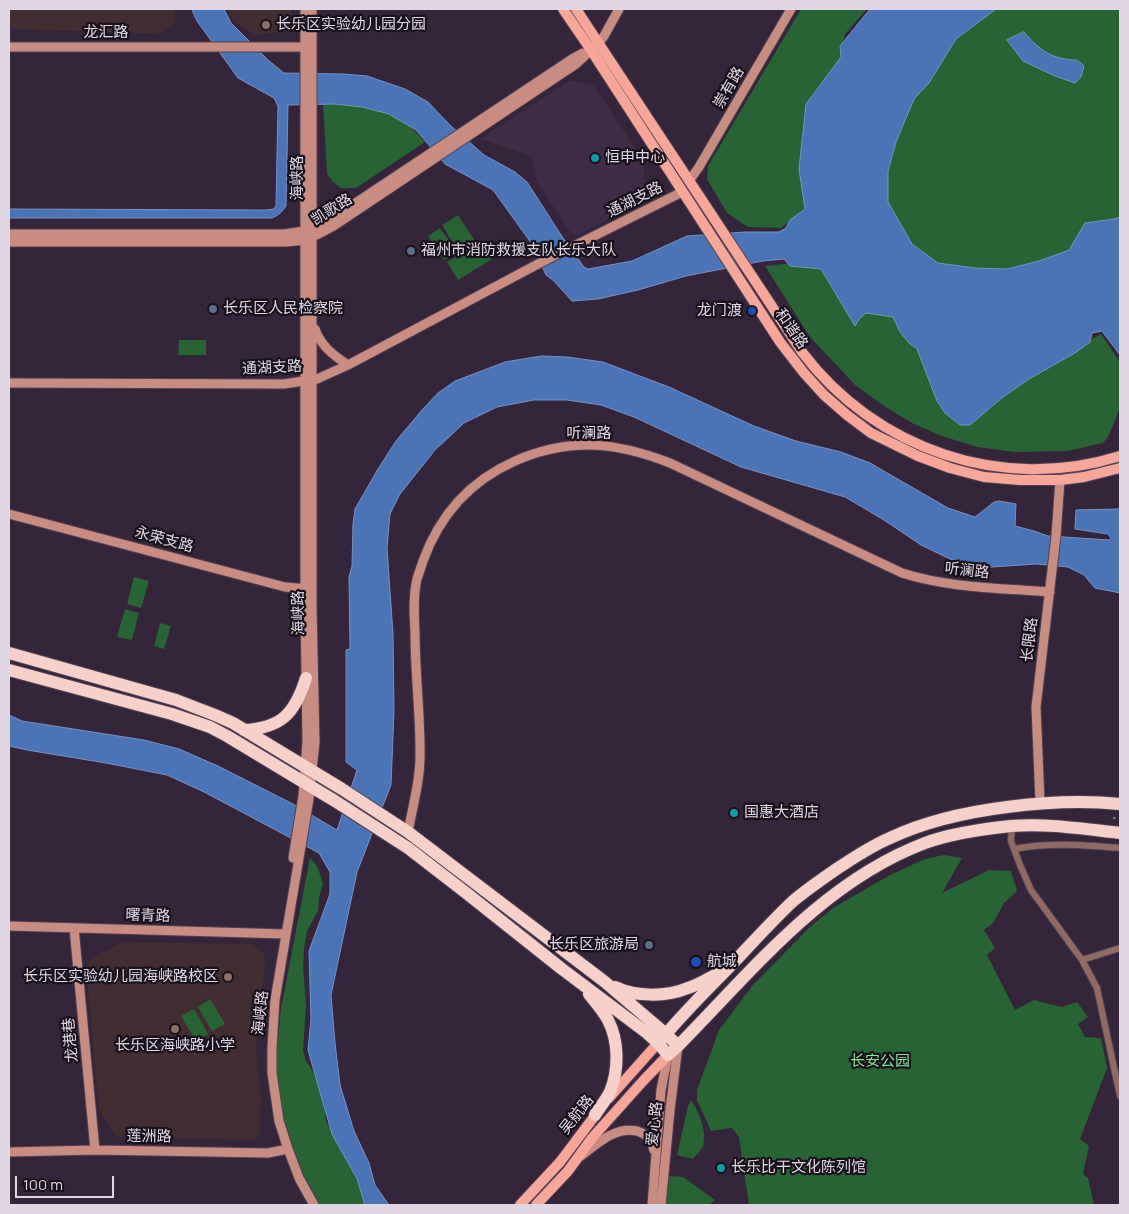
<!DOCTYPE html>
<meta charset="utf-8">
<style>
body{margin:0}
#map{position:relative;width:1129px;height:1214px;overflow:hidden;background:#35253a;font-family:Manrope,sans-serif}
canvas{display:block}
.frame{position:absolute;inset:0;border:10px solid #e1d7e4;pointer-events:none}
.scale{position:absolute;left:15px;top:1176px;width:99px;height:22px;box-sizing:border-box;border:2px solid #e1d7e4;border-top:0;padding-left:6px;font-size:15px;line-height:18px;white-space:nowrap;color:#e1d7e4;-webkit-text-stroke:4px #18111b;paint-order:stroke}
</style>
<div id="map">
<canvas width="1129" height="1214"></canvas>
<div class="frame"></div>
<div class="scale">100 m</div>
</div>
<script>
const g = document.querySelector('canvas').getContext('2d');
g.lineJoin = 'round';
function fill(path, color) {
  g.fillStyle = color;
  g.fill(path, 'evenodd');
}
function stroke(path, color, width, dash) {
  g.strokeStyle = color;
  g.lineWidth = width;
  g.lineCap = dash ? 'butt' : 'round';
  g.setLineDash(dash || []);
  g.stroke(path);
}
function label(font, color, halo, rows, align = 'center') {
  g.font = font + ' Manrope,"Noto Sans SC",sans-serif';
  g.lineWidth = 4.5;
  g.setLineDash([]);
  g.textBaseline = 'middle';
  g.strokeStyle = halo;
  g.fillStyle = color;
  for (const [text, x, y, turn = 0] of rows) {
    g.save();
    g.translate(x, y);
    g.rotate((+turn || 0) * Math.PI / 180);
    g.textAlign = isNaN(turn) ? turn : align;
    if (halo) g.strokeText(text, 0, 0);
    g.fillText(text, 0, 0);
    g.restore();
  }
}
fill(new Path2D(`
 M572,81L594,86L644,162L645,199L576,236L571,233L537,182L531,156L480,139L566,83Z`), '#402c46');
fill(new Path2D(`
 M9,9H175L174,24L161,34L9,29Z
 M227,9H291V31L254,35L232,19Z
 M123,942L252,944L264,953L265,968L259,1008L256,1050L261,1096L260,1133L254,1140L117,1137L99,1110L86,967L91,959Z`), '#412d32');
fill(new Path2D(`
 M801,9H867L845,34L809,200L804,210L781,228L748,227L727,213L707,179L708,166Z
 M972,9H1120V236L1033,280L946,283L879,216L895,97Z
 M348,100L401,117L425,142L356,188H341L333,182L327,174L323,102Z
 M458,215L475,241L458,251L442,225Z
 M440,228L456,251L444,260L428,236Z
 M481,241L492,259L458,280L447,262Z
 M816,261L846,303L899,319L1070,351L1101,334L1120,362V408L1108,437L1103,443L1068,451L1015,452L977,447L942,436L914,424L887,408L855,385L810,337L765,266Z
 M179,340H206V355H178Z
 M134,577L149,581L141,608L127,604Z
 M125,609L139,613L132,640L117,637Z
 M160,623L171,626L164,649L154,646Z
 M944,855L962,858L942,893L989,870L1011,871L1017,891L1004,903L993,923L984,930L995,948L987,955L1015,1010L1034,1000L1062,1007L1077,1002L1088,1017L1078,1024L1085,1037L1101,1038L1107,1068L1080,1139L1089,1146L1083,1174L1088,1178L1094,1205H749L739,1137L732,1128L711,1131L697,1100V1090L719,1030L753,985L809,928L833,908L890,875L925,859Z
 M310,858L317,866L323,883L319,897L318,911L307,931L304,949L303,967L306,1006L303,1050L306,1061L314,1073L320,1087L324,1101L326,1121L358,1183L366,1205H318L301,1172L284,1119L275,1067L281,1009Z
 M210,999L225,1024L212,1031L198,1007Z
 M194,1009L208,1034L196,1041L181,1016Z
 M691,1100C699,1112 707,1130 703,1146C701,1150 696,1155 693,1159L677,1155L688,1106Z
 M668,1176L683,1177L715,1200L709,1205H666Z`), '#266433');
const water = new Path2D(`
 M192,9H224L231,23L268,60L284,73L344,74L367,76L405,89L428,102L450,125L484,155L515,172L527,182L563,238L584,267L588,269L632,261L687,236L745,232H779L786,228L790,220L805,209L799,169L806,104L841,57L840,46L870,9H996L956,39L929,83L914,99L896,142L888,171V202L912,244L938,263L975,268L1007,269L1039,261L1069,250L1085,223L1114,219L1120,217V355L1102,331L1092,333L1090,342L1075,353L1029,379L1003,397L970,425H960L945,413L937,401L917,349L909,343L900,332L893,317L866,313L859,319L855,326L821,269L790,266L784,259L763,261L686,276L638,290L598,299L572,301L554,281L546,275L532,244L493,190L445,164L416,130L389,114L362,107L335,104L288,105L286,206C282,212 279,215 272,218H9V209L266,210L274,209L276,206L278,106L274,98L238,78L197,21Z
 M1024,32C1039,50 1053,60 1077,60L1084,66L1081,77L1075,83L1055,76L1023,61L1007,40Z
 M542,356L567,357L603,362L669,387L754,426L796,441L841,452L870,463L948,508L975,517L994,502L999,501L1016,504L1015,526L1034,531L1048,536L1110,540L1111,538L1108,534L1075,529L1076,510L1118,509L1120,508V593L1095,588L1084,575L1068,567L1037,564L977,568L950,559L921,545L884,520L845,497L741,467L634,417L601,405L567,400H534L497,407L464,423L435,450L400,494L390,514L387,548L393,634L394,711L391,785L357,872L331,995L335,1043L340,1085L354,1131L369,1163L375,1185L389,1205H365L357,1179L332,1134L308,1050L311,1019L309,951L330,894V872L319,853L204,792L167,775L106,763L27,750L9,746V715L22,721L144,740L179,749L218,766L293,804L337,830L357,770L346,762V650L350,649L349,577L352,566L353,524L355,509L378,469L396,441L422,410L438,393L455,381L505,362Z`);
fill(water, '#4975b6');
stroke(water, '#7792c4', 1);
const street = new Path2D(`
 M1012,826L1011,841L1020,865L1031,890L1082,960L1097,988L1120,1096
 M1014,849C1050,842 1084,845 1120,848
 M1082,960L1120,948`);
const secondary = new Path2D(`
 M312,9V607L315,742L309,799L275,1000L272,1048V1073L279,1121L288,1149L299,1178L314,1205
 M9,47H309
 M689,181L699,167L791,9
 M9,234H284L312,230L333,218L572,59L583,53
 M9,242H285C308,241 315,236 335,225L576,64L599,43L604,36L619,9
 M315,329C321,346 333,355 348,365
 M9,383L284,384L317,379L348,365L538,264L682,192
 M9,514L285,587L309,589
 M1040,802L1036,707L1056,536L1060,480
 M408,832C413,805 421,777 420,750C420,711 415,671 415,632C414,615 413,596 417,579C419,573 421,567 423,561C440,514 470,481 515,461C570,437 616,442 670,463L902,573C949,588 1000,588 1050,592
 M293,858L303,796L307,741L305,607V9
 M9,926L286,934
 M74,928L95,1150
 M9,1152L95,1150L268,1153L288,1149
 M581,1156C597,1144 615,1126 637,1131C647,1134 652,1140 654,1150
 M652,1205L661,1090L668,1055
 M661,1205L670,1110L678,1046`);
const primary = new Path2D(`
 M563,9L591,50L780,342L804,373L824,395L847,415L871,433L918,456L950,468L984,477L1020,480H1060L1084,477L1120,468
 M576,9L802,352C876,450 1003,493 1120,456
 M609,1098L658,1043
 M520,1205L560,1162L600,1109
 M536,1205L568,1171L592,1138L643,1081L668,1055`);
const highway = new Path2D(`
 M9,653L176,700L215,715L233,723L342,789L408,832L605,982L666,1034L678,1046
 M9,670L172,714L210,727L227,736L335,801L408,848L465,892L562,969L647,1033L658,1043L668,1055L678,1046C753,970 822,882 925,843C952,833 982,829 1011,826C1047,823 1084,829 1120,833
 M244,730C282,728 295,713 306,678
 M615,987C636,997 666,997 688,988C698,985 707,979 717,974
 M589,994C596,1003 603,1011 608,1020C619,1041 619,1070 610,1092C606,1100 600,1107 595,1115
 M661,1040C684,1012 709,988 734,962C753,942 772,921 792,902C806,890 822,879 838,868C855,857 871,846 890,838C926,821 967,812 1007,807C1045,802 1082,800 1120,804`);
stroke(street, '#514155', 8);
stroke(secondary, '#514155', 11);
stroke(primary, '#514155', 12);
stroke(highway, '#514155', 14);
stroke(street, '#916a63', 6);
stroke(secondary, '#c98c81', 9);
stroke(primary, '#f6a798', 10);
stroke(highway, '#f7d0c9', 12);
stroke(new Path2D(`
 M1113,818L1120,819`), '#847788', 2, [2.5, 5]);
for (const [x, y, r, color] of [
 [266,25,5,"#8d6e63"],
 [595,158,5,"#0f9aa8"],
 [411,251,5,"#5c6f8a"],
 [213,309,5,"#5c6f8a"],
 [752,311,5,"#1a4fb4"],
 [734,813,5,"#0f9aa8"],
 [649,945,5,"#5c6f8a"],
 [696,962,6,"#1a4fb4"],
 [228,977,5,"#8d6e63"],
 [175,1029,5,"#8d6e63"],
 [721,1168,5,"#0f9aa8"]
]) {
  const dot = new Path2D();
  dot.arc(x, y, r, 0, 2 * Math.PI);
  g.fillStyle = color;
  g.fill(dot);
  stroke(dot, '#18111b', 2);
}
label('15px', '#e1d7e4', '#18111b', [
 ["长乐区实验幼儿园分园",276,25],
 ["恒申中心",605,158],
 ["福州市消防救援支队长乐大队",421,251],
 ["长乐区人民检察院",223,309],
 ["龙门渡",742,311,"right"],
 ["国惠大酒店",744,813],
 ["长乐区旅游局",639,945,"right"],
 ["航城",707,962],
 ["长乐区实验幼儿园海峡路校区",218,977,"right"],
 ["长乐区海峡路小学",175,1046,"center"],
 ["长乐比干文化陈列馆",731,1168]
], 'left');
label('15px', '#e1d7e4', '#18111b', [
 ["龙汇路",106,33],
 ["崇有路",729,88,-60],
 ["海峡路",298,178,-90],
 ["通湖支路",635,200,-27],
 ["凯歌路",332,210,-32],
 ["和谐路",791,329,55],
 ["通湖支路",272,368,-3],
 ["听澜路",589,434],
 ["永荣支路",164,540,15],
 ["听澜路",967,571,6],
 ["海峡路",299,613,-91],
 ["长限路",1030,640,-83],
 ["曙青路",148,916,2],
 ["海峡路",261,1013,-84],
 ["龙港巷",71,1040,-95],
 ["吴航路",577,1115,-52],
 ["爱心路",655,1124,-84],
 ["莲洲路",149,1137,1]
]);
label('15px', '#87e696', '#18111b', [
 ["长安公园",880,1062]
]);
</script>
